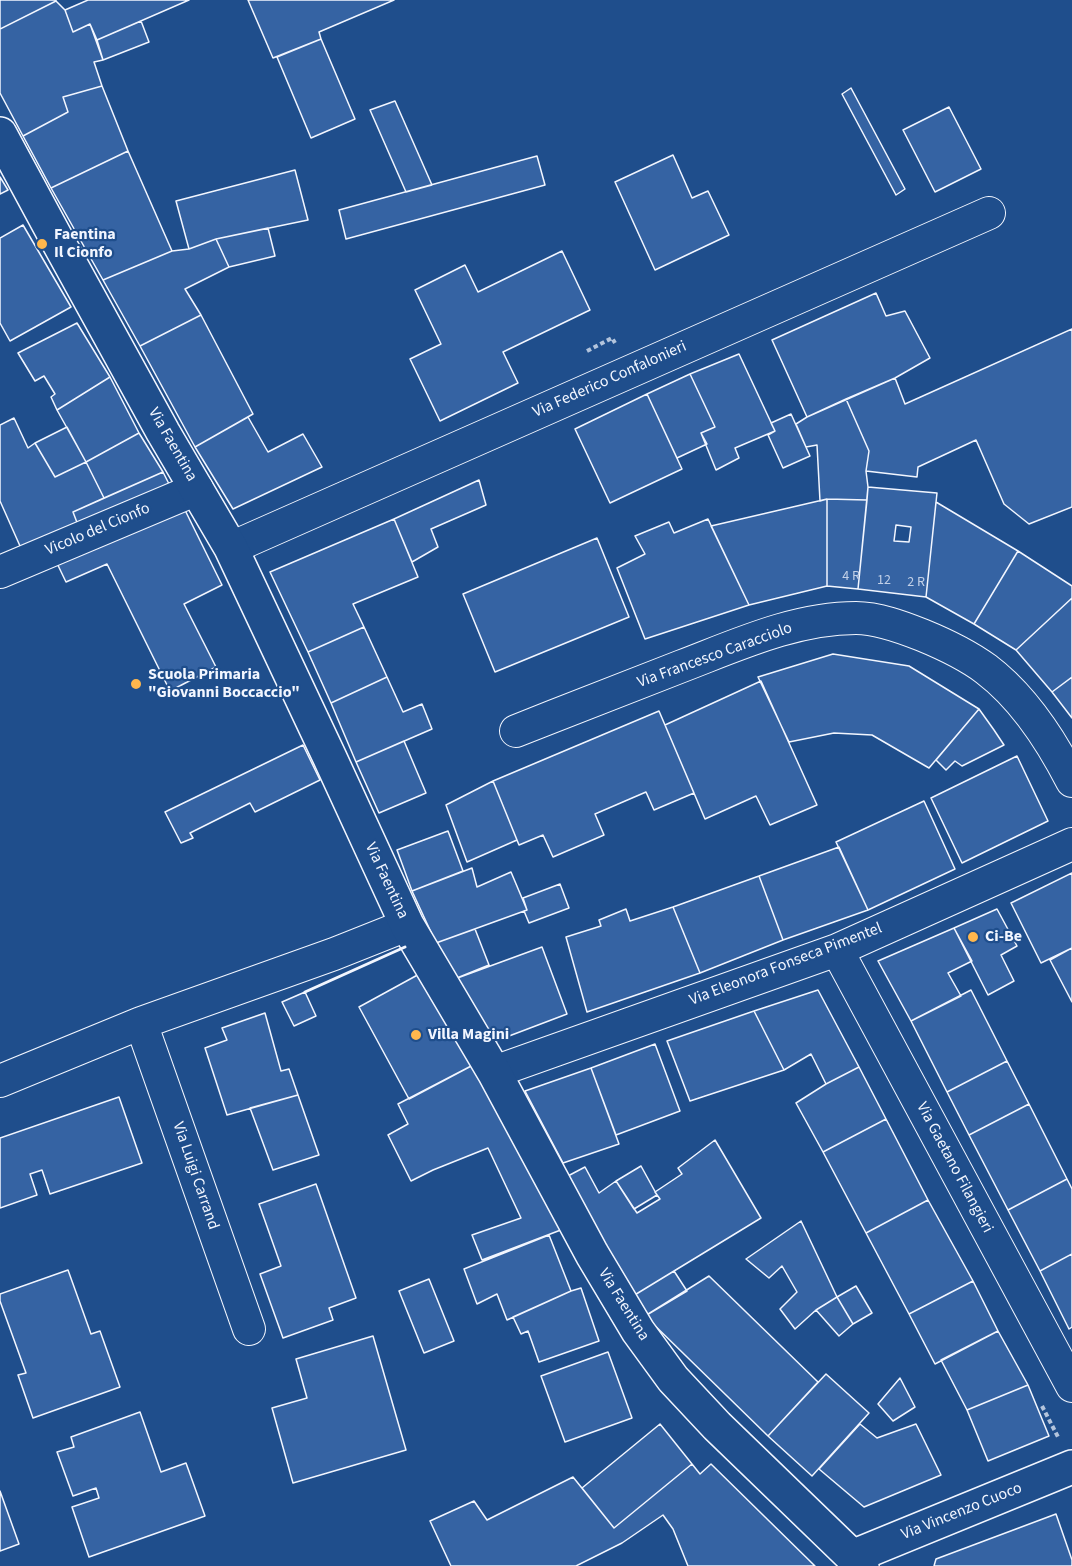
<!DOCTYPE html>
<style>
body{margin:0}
canvas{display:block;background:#1f4e8c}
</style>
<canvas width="1072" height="1566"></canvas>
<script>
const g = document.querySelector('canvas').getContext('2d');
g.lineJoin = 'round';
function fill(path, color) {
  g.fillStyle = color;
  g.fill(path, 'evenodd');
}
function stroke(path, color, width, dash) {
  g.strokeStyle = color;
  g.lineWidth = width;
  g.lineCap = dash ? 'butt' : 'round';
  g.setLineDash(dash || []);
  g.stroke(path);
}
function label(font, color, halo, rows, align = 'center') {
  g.font = font + ' "Source Sans 3",sans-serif';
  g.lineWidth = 4.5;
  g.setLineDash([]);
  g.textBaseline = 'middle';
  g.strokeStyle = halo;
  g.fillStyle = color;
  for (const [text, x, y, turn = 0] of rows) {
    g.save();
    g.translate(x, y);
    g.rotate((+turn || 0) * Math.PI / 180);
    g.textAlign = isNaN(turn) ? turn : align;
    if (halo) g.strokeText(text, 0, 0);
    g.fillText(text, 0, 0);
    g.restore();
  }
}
const building = new Path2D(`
 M0,0H56V1L0,29Z
 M88,0H189L97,40L90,24L73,32L65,10Z
 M248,0H394L319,32L321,39L273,58Z
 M56,1L65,10L73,32L90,24L103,60L94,62L102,86L63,97L68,112L23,136L0,93V29Z
 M141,21L149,42L103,60L97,40Z
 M321,39L355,119L311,138L277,57Z
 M102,86L128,151L51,188L23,136L68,112L63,97Z
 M851,88L905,189L896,195L842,94Z
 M395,101L432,185L406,192L370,110Z
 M949,107L981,169L935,192L903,130Z
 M128,151L172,251L103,280L51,188Z
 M673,155L692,198L708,191L729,235L655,270L615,182Z
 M537,156L545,185L346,239L339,210Z
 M295,170L308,220L216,239L189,249L176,201Z
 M0,177L8,190L0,194Z
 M23,225L71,307L10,341L0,323V238Z
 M268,228L275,256L229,267L216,239Z
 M216,239L229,267L185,289L201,315L140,346L103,280L172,251L189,249Z
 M562,251L590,310L503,352L518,383L440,421L410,359L441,344L415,290L465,265L478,292Z
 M876,293L886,316L905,311L930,358L895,378L807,417L772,340Z
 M201,315L253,414L195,447L140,346Z
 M77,323L110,377L57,410L51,397L55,394L44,376L35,381L18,353Z
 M1072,329V507L1029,524L1004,504L976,440L918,467L917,477L866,471L869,451L846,399L895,378L905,404Z
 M739,354L775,431L735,448L739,458L716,470L701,433L715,427L690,374Z
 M690,374L715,427L701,433L707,444L677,458L647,394Z
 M110,377L139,433L86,462L57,410Z
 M647,394L682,469L610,503L575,429Z
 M846,399L869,451L866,471L868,487L867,500L827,499L820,501L817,445L806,447L796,424L807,417Z
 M791,414L810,456L783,468L768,435L775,431L771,423Z
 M248,417L268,452L303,434L322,467L233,509L195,447Z
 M14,418L28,448L35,443L55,477L86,462L104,498L73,512L81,533L24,555L0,501V425Z
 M67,427L86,462L55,477L35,443Z
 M139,433L163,472L104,498L86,462Z
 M163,472L173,492L81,533L73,512Z
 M479,480L486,505L431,529L438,547L412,562L394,519Z
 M868,487L937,493L926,597L858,589ZM896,525L911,527L909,542L894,541Z
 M827,499V586L749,605L711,526Z
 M827,499L867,500L858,589L827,586Z
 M180,500L222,585L184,604L216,667L170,691L107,564L66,582L53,555Z
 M936,502L1018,551L974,624L926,597Z
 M394,519L418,577L353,604L364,627L308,652L270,572Z
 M708,519L749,605L645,639L617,568L645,554L635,536L669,522L674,533Z
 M597,538L629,617L495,672L463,594Z
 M1018,551L1072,586V598L1016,650L974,624Z
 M1072,598V677L1052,692L1016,650Z
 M364,627L387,677L331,703L308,652Z
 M833,654L909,666L979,709L929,768L872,735L834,733L789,742L758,677Z
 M387,677L403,712L422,704L432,729L356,762L331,703Z
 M1072,677V718L1052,692Z
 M761,681L817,805L770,825L756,796L705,819L665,725Z
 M979,709L994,730L1004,745L962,766L955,761L946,770L936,760Z
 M659,711L694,793L654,810L646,792L595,814L604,835L553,857L543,835L519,845L493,781Z
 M404,741L426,793L379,813L356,762Z
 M303,745L320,780L255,812L250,803L190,833L193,838L181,843L165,812Z
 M1017,756L1048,821L962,863L931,798Z
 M493,781L517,840L467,862L446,805Z
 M924,801L955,869L868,910L836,842Z
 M448,831L463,871L412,891L397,850Z
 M839,847L868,910L783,940L759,876Z
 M472,868L477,887L511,872L527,910L436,943L412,891Z
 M1072,873V948L1041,963L1011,903Z
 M759,876L783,940L700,973L673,907Z
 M560,884L569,908L529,923L524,911L527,910L523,898Z
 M673,907L700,973L587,1012L566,937L601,926L599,920L626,909L630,921Z
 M997,909L1017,946L1001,955L1014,981L988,995L954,928Z
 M954,928L972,961L948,973L961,996L911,1021L878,961Z
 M475,929L489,965L452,980L436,943Z
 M542,947L567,1014L488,1044L452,980Z
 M1072,948V1002L1050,960Z
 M423,972L475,1064L409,1099L359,1007Z
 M818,990L859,1067L826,1084L811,1054L784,1070L754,1011Z
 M971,990L1007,1061L947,1092L911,1021Z
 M305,992L316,1016L294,1026L282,1002Z
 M754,1011L784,1070L690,1101L667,1041Z
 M265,1013L281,1071L289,1069L298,1095L227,1115L205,1048L227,1040L222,1028Z
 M655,1044L680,1111L616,1135L591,1068Z
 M1007,1061L1029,1104L969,1135L947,1092Z
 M475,1064L566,1228L482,1260L472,1235L521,1218L488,1148L433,1170L411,1181L388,1135L408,1124L398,1104Z
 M859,1067L886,1119L823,1152L796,1103L826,1084Z
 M591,1068L619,1144L563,1163L525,1091Z
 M298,1095L319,1155L273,1170L250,1108Z
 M119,1097L142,1163L50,1194L42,1170L30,1174L37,1195L0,1208V1138Z
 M1029,1104L1067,1179L1008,1210L969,1135Z
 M886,1119L928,1200L866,1233L823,1152Z
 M715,1140L761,1218L633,1296L566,1177L585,1167L599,1193L616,1181L637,1213L660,1199L655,1192L682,1174L678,1168Z
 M641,1166L657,1195L634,1209L616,1181Z
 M1067,1179L1072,1189V1254L1040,1271L1008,1210Z
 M316,1184L356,1298L329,1308L333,1320L283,1338L260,1274L281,1266L259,1204Z
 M928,1200L973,1281L909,1314L866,1233Z
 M801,1221L837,1297L816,1310L795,1329L780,1309L797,1292L782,1266L769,1278L746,1259Z
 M549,1235L571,1291L507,1320L497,1294L477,1304L464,1269Z
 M1072,1254V1327L1069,1329L1040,1271Z
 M68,1270L91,1334L100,1331L120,1387L33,1418L18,1375L26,1373L0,1301V1294Z
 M674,1271L687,1291L645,1316L633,1296Z
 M709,1276L818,1382L768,1436L645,1316Z
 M429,1279L454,1341L424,1353L399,1291Z
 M973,1281L998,1331L935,1364L909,1314Z
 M856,1286L872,1313L853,1324L837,1297Z
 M581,1288L599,1341L539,1362L528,1331L521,1334L513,1317L571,1291Z
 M837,1297L853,1324L839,1336L816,1310Z
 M998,1331L1028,1385L967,1410L941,1360Z
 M373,1336L406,1450L293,1483L272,1408L307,1398L296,1359Z
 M608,1352L632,1418L565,1442L541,1376Z
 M826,1374L869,1413L812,1476L768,1436Z
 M900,1378L915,1407L893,1421L878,1404Z
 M1028,1385L1049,1436L988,1461L967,1410Z
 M140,1412L161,1472L186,1463L205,1516L89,1557L72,1507L99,1498L96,1488L73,1496L57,1452L74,1447L71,1437Z
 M660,1424L692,1464L614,1528L582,1488Z
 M860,1424L877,1438L916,1424L941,1475L864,1507L819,1469Z
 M692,1464L700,1474L711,1464L815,1566H688L673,1529L663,1515L622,1543L576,1566H451L430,1521L474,1501L487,1520L573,1477L614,1528Z
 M0,1491L19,1544L0,1551Z
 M1056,1514L1072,1560V1566H934L936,1559Z`);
fill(building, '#3563a3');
stroke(building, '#f2f6ff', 1.5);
const street = new Path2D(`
 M231,548L989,213
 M0,572L197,489
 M516,731C571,709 626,688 682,666C737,645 795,618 856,618C878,618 902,627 922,635C944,644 967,655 986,669C1023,697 1051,740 1072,781
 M837,950L1072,1386
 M141,1023L249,1329
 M494,1072L837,950L1072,844
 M0,1081L141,1023L334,954L407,925`);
const secondary = new Path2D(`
 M0,134L55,236L163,432L231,548L330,758L407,925L494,1072L592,1254L638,1331L673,1379L717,1426L862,1566
 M852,1557L1072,1467`);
stroke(street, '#f2f6ff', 34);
stroke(secondary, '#f2f6ff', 36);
stroke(new Path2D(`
 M587,351L612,338L615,343
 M1042,1406L1058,1437`), '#b3c4dc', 4, [4.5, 3]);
stroke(street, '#1f4e8c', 32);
stroke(secondary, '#1f4e8c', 33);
stroke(new Path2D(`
 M305,992L405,947`), '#f2f6ff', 3);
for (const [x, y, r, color] of [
 [42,244,6,"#ffb74d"],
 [136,684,6,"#ffb74d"],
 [973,937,6,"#ffb74d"],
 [416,1035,6,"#ffb74d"]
]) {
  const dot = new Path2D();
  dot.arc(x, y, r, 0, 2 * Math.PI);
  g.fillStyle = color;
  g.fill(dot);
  stroke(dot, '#1f4e8c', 2);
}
label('14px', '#c3d1e8', null, [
 ["4 R",851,577],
 ["12",884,581],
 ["2 R",916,583]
]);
label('bold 16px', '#f2f6ff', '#1f4e8c', [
 ["Faentina",54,235],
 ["Il Cionfo",54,253],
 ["Scuola Primaria",148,675],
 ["\"Giovanni Boccaccio\"",148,693],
 ["Ci-Be",985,937],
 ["Villa Magini",428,1035]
], 'left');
label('16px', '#f2f6ff', '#1f4e8c', [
 ["Via Federico Confalonieri",610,380,-24],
 ["Via Faentina",172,445,60],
 ["Vicolo del Cionfo",98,530,-23],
 ["Via Francesco Caracciolo",715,656,-20],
 ["Via Faentina",386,881,65],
 ["Via Eleonora Fonseca Pimentel",786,965,-21],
 ["Via Gaetano Filangieri",954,1168,62],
 ["Via Luigi Carrand",195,1176,71],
 ["Via Faentina",623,1305,58],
 ["Via Vincenzo Cuoco",962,1512,-22]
]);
</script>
